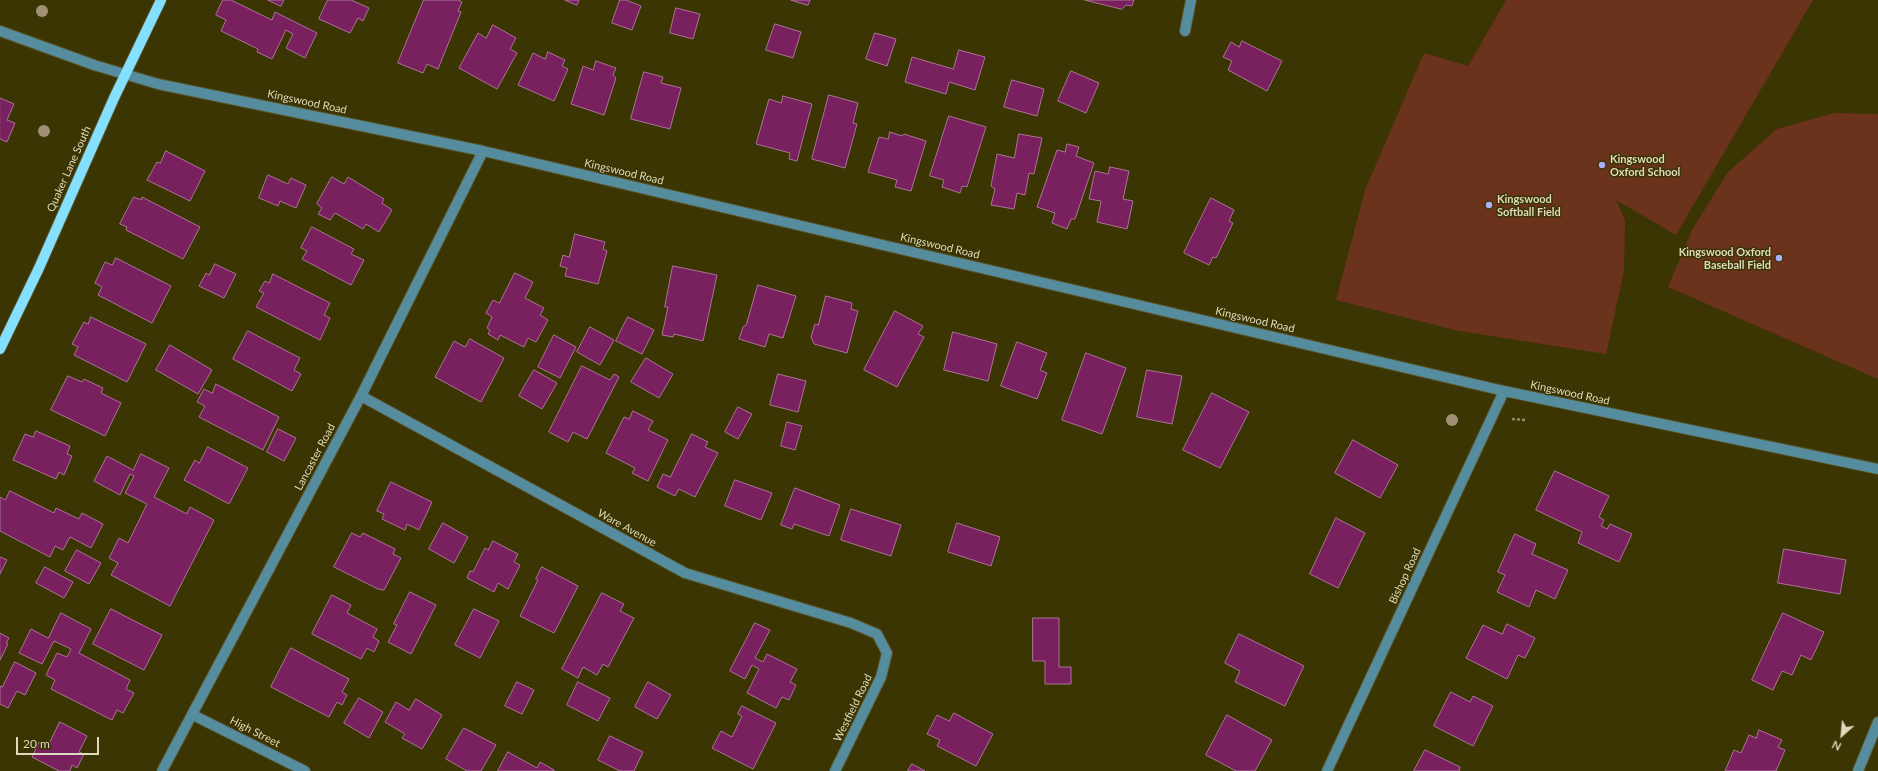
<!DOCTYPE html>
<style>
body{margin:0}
#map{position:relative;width:1878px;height:771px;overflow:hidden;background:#3b3403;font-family:Lato,sans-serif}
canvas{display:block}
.north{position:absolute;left:1822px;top:715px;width:40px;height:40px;-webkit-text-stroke:3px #3b3403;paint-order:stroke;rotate:207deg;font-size:11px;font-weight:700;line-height:16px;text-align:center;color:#dedbbc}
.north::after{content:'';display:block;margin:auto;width:14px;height:18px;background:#dedbbc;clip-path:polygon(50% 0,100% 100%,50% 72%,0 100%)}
.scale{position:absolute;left:16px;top:737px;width:83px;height:18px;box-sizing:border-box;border:2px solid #dedbbc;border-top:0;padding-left:5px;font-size:12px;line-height:14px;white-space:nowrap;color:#dedbbc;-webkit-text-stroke:3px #3b3403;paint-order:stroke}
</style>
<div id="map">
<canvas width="1878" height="771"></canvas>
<div class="north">N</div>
<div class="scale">20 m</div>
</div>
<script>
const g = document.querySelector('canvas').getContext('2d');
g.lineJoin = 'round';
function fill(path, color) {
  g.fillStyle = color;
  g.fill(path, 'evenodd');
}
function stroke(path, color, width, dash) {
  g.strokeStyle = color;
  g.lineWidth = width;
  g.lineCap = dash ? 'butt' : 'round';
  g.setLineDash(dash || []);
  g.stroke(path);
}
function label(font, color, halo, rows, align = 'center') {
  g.font = font + ' Lato,sans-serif';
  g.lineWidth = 3;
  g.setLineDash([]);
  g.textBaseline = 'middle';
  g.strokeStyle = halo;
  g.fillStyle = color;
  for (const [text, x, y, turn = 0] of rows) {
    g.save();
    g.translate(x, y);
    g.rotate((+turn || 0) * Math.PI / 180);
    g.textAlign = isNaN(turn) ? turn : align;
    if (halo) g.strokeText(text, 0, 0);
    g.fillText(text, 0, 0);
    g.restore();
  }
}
fill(new Path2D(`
 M1506,0H1813L1676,235L1616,200L1625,220L1624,270L1606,354L1459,331L1336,300L1365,190L1424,53L1468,66Z
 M1834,113L1878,114V379L1668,287L1692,230L1728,172L1777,129Z`), '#6b331c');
const building = new Path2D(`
 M223,0H231L272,20L275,12L317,33L305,58L286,48L293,34L286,30L272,59L257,52L258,49L221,31L226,20L216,15Z
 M268,0H284L281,6Z
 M328,0H351L369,8L363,21L358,18L350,33L319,19Z
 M424,0H458L462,2L458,11L461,12L438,69L427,64L423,73L398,63Z
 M565,0H579L577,5Z
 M620,0H626L641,6L632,30L612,23Z
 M791,0H810L808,5Z
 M1085,0H1134L1132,6L1126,5L1122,9Z
 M676,8L700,14L693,39L670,33Z
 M775,24L801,32L793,58L766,50Z
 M493,25L516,38L510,49L517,53L497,89L459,68L478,33L486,38Z
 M875,33L896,39L887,66L866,59Z
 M1242,41L1282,61L1267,91L1228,70L1232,61L1223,57L1231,42L1239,47Z
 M959,50L985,57L975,90L949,82L946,94L905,82L912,57L953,69Z
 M548,52L565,60L562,66L568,69L554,101L518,85L533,53L545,59Z
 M596,61L616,68L613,75L616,78L604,115L571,104L583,66L593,70Z
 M1071,71L1099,83L1086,113L1058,101Z
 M644,72L663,77L661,83L681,88L670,129L631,119Z
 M1012,80L1044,89L1037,116L1004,107Z
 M829,95L858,103L853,123L857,124L845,168L812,159Z
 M783,96L812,104L797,161L789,159L790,153L756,144L769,99L781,103Z
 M0,98L14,104L7,120L15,123L7,142L0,139Z
 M949,116L986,127L967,187L962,186L960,193L942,187L944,180L930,176Z
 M890,132L902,136L904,134L926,141L911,191L895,187L897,180L868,172L879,137L888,139Z
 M1019,134L1042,138L1034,174L1029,173L1025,195L1017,193L1014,209L991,205L995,189L991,186L997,154L1014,158Z
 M1067,144L1079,147L1076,156L1094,163L1075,219H1071L1067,229L1052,223L1055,213L1037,207L1057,150L1065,152Z
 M166,151L205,171L190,201L147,180L157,162L160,163Z
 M1110,167L1129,171L1123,199L1133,201L1127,229L1097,222L1101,201L1089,199L1095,171L1108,174Z
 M268,175L288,184L291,178L306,185L296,208L280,201L278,206L259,198Z
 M332,177L344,184L348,177L384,199L382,203L392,210L379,232L366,224L363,229L335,213L330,220L318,214L322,208L317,204Z
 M134,197L141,200L142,197L200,227L183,259L126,230L127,227L120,224Z
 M1211,198L1234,210L1229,221L1233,223L1216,258L1213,257L1209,265L1184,253Z
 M312,227L354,249L351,254L364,260L351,285L302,259L307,251L301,248Z
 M575,234L605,242L603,249L607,251L598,284L565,276L567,268L560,266L563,255L569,257Z
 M116,258L171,286L152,323L98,295L102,287L95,283L105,262L112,265Z
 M215,264L236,274L224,298L199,286L206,273L209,275Z
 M673,266L717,275L703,341L674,334L673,337L662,335L668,307H665Z
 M515,273L533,282L525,298L544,308L540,315L548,320L536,342L528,338L524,347L500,335L498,340L488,334L490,330L487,328L492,317L486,313L493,300L499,303Z
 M273,274L330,303L324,315L330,318L320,340L256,307L264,293L259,291L265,281L269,283Z
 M758,285L796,296L783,338L769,334L765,347L739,339L743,327L746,325Z
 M826,296L852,303L851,309L858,311L847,353L814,344L811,337L815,324L818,325Z
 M895,311L923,326L918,334L924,337L897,387L864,370Z
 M91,317L146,344L127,382L74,355L78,347L72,344L84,322L88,324Z
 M628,317L654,330L642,354L616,341Z
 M590,327L614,340L600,365L577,352Z
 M248,331L300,358L294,370L301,374L292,391L233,359Z
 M953,332L997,344L988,381L944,370Z
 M554,335L576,347L560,378L538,367Z
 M470,339L504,358L481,402L435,377L454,341L465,347Z
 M1017,342L1047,353L1040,370L1047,373L1037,399L1001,386Z
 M170,345L212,370L198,394L156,370Z
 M1086,353L1126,368L1102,434L1062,420Z
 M646,358L673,374L659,398L631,382Z
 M582,366L610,380L614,374L619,377L587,439L573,432L568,442L549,432Z
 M534,370L557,383L542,409L519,396Z
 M1147,370L1182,376L1172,424L1137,417Z
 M778,374L806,381L798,412L770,405Z
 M68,376L82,382L84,379L103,388L101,393L121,403L105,436L51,410Z
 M216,384L279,417L263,450L199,417L205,406L197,402L204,389L212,393Z
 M1212,393L1249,412L1220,468L1183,450Z
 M738,407L752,414L738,439L725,432Z
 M633,411L653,421L648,430L668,440L648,481L632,473L635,468L606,453L624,417L629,419Z
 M787,422L802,426L795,450L781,446Z
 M278,429L296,438L284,461L267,452Z
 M36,431L70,446L67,454L72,456L64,475L59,472L56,479L13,460L25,434L33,437Z
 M692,434L708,442L705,447L718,453L695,497L679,489L675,496L657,487L663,474L670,477Z
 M1353,440L1398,465L1380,498L1335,473Z
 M208,447L248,468L229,504L184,480L195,460L199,463Z
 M141,454L169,468L154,497L187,514L190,507L214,520L170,606L111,575L118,563L109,558L119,538L128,543L147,504L125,493L134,476L130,474L120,495L94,481L107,456L133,470Z
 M1555,471L1609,496L1599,517L1604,520L1601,526L1607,529L1610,524L1632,534L1619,562L1578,543L1582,532L1536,510Z
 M735,480L772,493L761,520L725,506Z
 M391,482L432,502L419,530L407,524L405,530L382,519L384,514L377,511Z
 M795,488L840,505L829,536L794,524L792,529L781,525Z
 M10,491L54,513L56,508L79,519L82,513L103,524L91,548L70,537L63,550L55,546L50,557L0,531V497L5,500Z
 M851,509L901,525L891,556L841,540Z
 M1336,518L1365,533L1338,588L1310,574Z
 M443,523L468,537L454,563L429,549Z
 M957,523L1000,537L991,566L948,552Z
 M352,533L360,537L363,533L395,549L393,554L401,558L384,590L378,589L334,567Z
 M1515,534L1536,544L1532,554L1568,570L1555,599L1536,590L1529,607L1497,592L1505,575L1498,572Z
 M493,541L518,554L514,562L520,565L508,589L498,583L494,592L467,578L470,571L473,572L485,548L488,550Z
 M1784,549L1846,560L1840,594L1778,583Z
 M77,550L101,563L89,584L65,571Z
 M0,557L7,560L0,574Z
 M45,567L73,582L64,598L36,583Z
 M542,567L578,586L554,633L520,616L538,580L536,579Z
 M410,592L436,605L411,654L388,642L397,625L394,624Z
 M602,593L624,604L620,611L634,618L608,667L603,664L597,675L583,667L578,678L562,669Z
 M332,595L351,605L347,613L377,629L373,637L379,641L374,652L367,648L361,659L312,634Z
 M111,609L162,635L144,670L93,644Z
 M474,609L499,621L480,658L455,645Z
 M61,613L91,629L79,653L130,680L126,689L134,693L123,713L117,710L112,720L51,689L55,680L46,675L57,653L67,657L71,649L54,641L42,664L19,653L31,629L48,638Z
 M1783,613L1824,632L1811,660L1801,655L1792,675L1782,671L1773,690L1752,680Z
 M1033,618H1059V667H1071V684H1045V661H1033Z
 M755,623L770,630L755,658L763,662L767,654L797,669L790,682L796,685L789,700L782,697L776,708L747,693L759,669L752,665L745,679L730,671Z
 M1507,624L1535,638L1525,658L1518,655L1507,679L1466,658L1483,625L1502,634Z
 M0,633L9,638L6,643L8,644L0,660Z
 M1239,634L1304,666L1285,706L1235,682L1240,671L1225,663Z
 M291,648L349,679L342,692L347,695L342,705L337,702L329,717L271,687Z
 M15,662L36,673L25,695L17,691L8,708L0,704V686L2,687Z
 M517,682L534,690L522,714L505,706Z
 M578,682L610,698L598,721L567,705Z
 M648,682L671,695L657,719L635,707Z
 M1451,692L1470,702L1473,696L1493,706L1473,746L1434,726Z
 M359,698L383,712L369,738L344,723Z
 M416,699L442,715L422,749L402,738L405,734L385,722L396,702L409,710Z
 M742,706L776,723L753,769L712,748L721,731L732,737L742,716L738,714Z
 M954,713L993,734L976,766L937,746L940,740L927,734L937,715L949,721Z
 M1227,715L1272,740L1255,771H1236L1206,755Z
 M60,722L87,736L79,752L84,754L77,768L72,765L70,771H59L32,757L39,742L47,747Z
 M464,728L496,745L481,771H467L446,759Z
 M1759,730L1782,740L1778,747L1785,750L1776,771H1725L1734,750L1741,753L1749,735L1756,738Z
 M610,736L643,752L634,771H620L598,760Z
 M1425,750L1460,767L1459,771H1414Z
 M508,752L537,768L540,762L554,770V771H498Z
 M912,764L925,771H908Z`);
fill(building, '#79205f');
stroke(building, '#ab7496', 1);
const minor = new Path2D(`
 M0,31L94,65L158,84L483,151L1504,391L1878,469
 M1185,31L1191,0
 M361,396L685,573L851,623L877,634L887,653L881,677L835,771
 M193,715L305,771
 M162,771L361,396L483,151
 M1327,771L1504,391
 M1858,771L1878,722`);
const major = new Path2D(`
 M0,349L39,268L114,98L161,0`);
stroke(minor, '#585224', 12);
stroke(major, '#585224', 12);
stroke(new Path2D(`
 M1512,419L1525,420`), '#908b64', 2.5, [3, 2]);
stroke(minor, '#558c9e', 10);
stroke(major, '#85e0ff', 10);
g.fillStyle = '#a29074';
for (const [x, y] of [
 [42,11],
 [44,131],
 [1452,420]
]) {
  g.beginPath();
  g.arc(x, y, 6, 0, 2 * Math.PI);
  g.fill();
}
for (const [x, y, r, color] of [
 [1602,165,4,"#acaffb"],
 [1489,205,4,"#acaffb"],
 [1779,258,4,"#acaffb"]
]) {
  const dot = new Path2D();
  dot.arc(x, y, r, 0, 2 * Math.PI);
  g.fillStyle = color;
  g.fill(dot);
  stroke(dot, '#3b3403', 1.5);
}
label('11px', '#dedbbc', '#3b3403', [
 ["Kingswood Road",307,102,12],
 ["Quaker Lane South",69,169,-66],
 ["Kingswood Road",624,172,13],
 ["Kingswood Road",940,246,13],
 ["Kingswood Road",1255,320,13],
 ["Kingswood Road",1570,393,12],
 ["Lancaster Road",315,457,-62],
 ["Ware Avenue",627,528,29],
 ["Bishop Road",1405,576,-65],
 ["Westfield Road",853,708,-64],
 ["High Street",255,732,27]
]);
label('bold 11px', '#dedbbc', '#3b3403', [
 ["Kingswood",1610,159],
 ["Oxford School",1610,172],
 ["Kingswood",1497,199],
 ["Softball Field",1497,212],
 ["Kingswood Oxford",1771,252,"right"],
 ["Baseball Field",1771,265,"right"]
], 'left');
</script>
